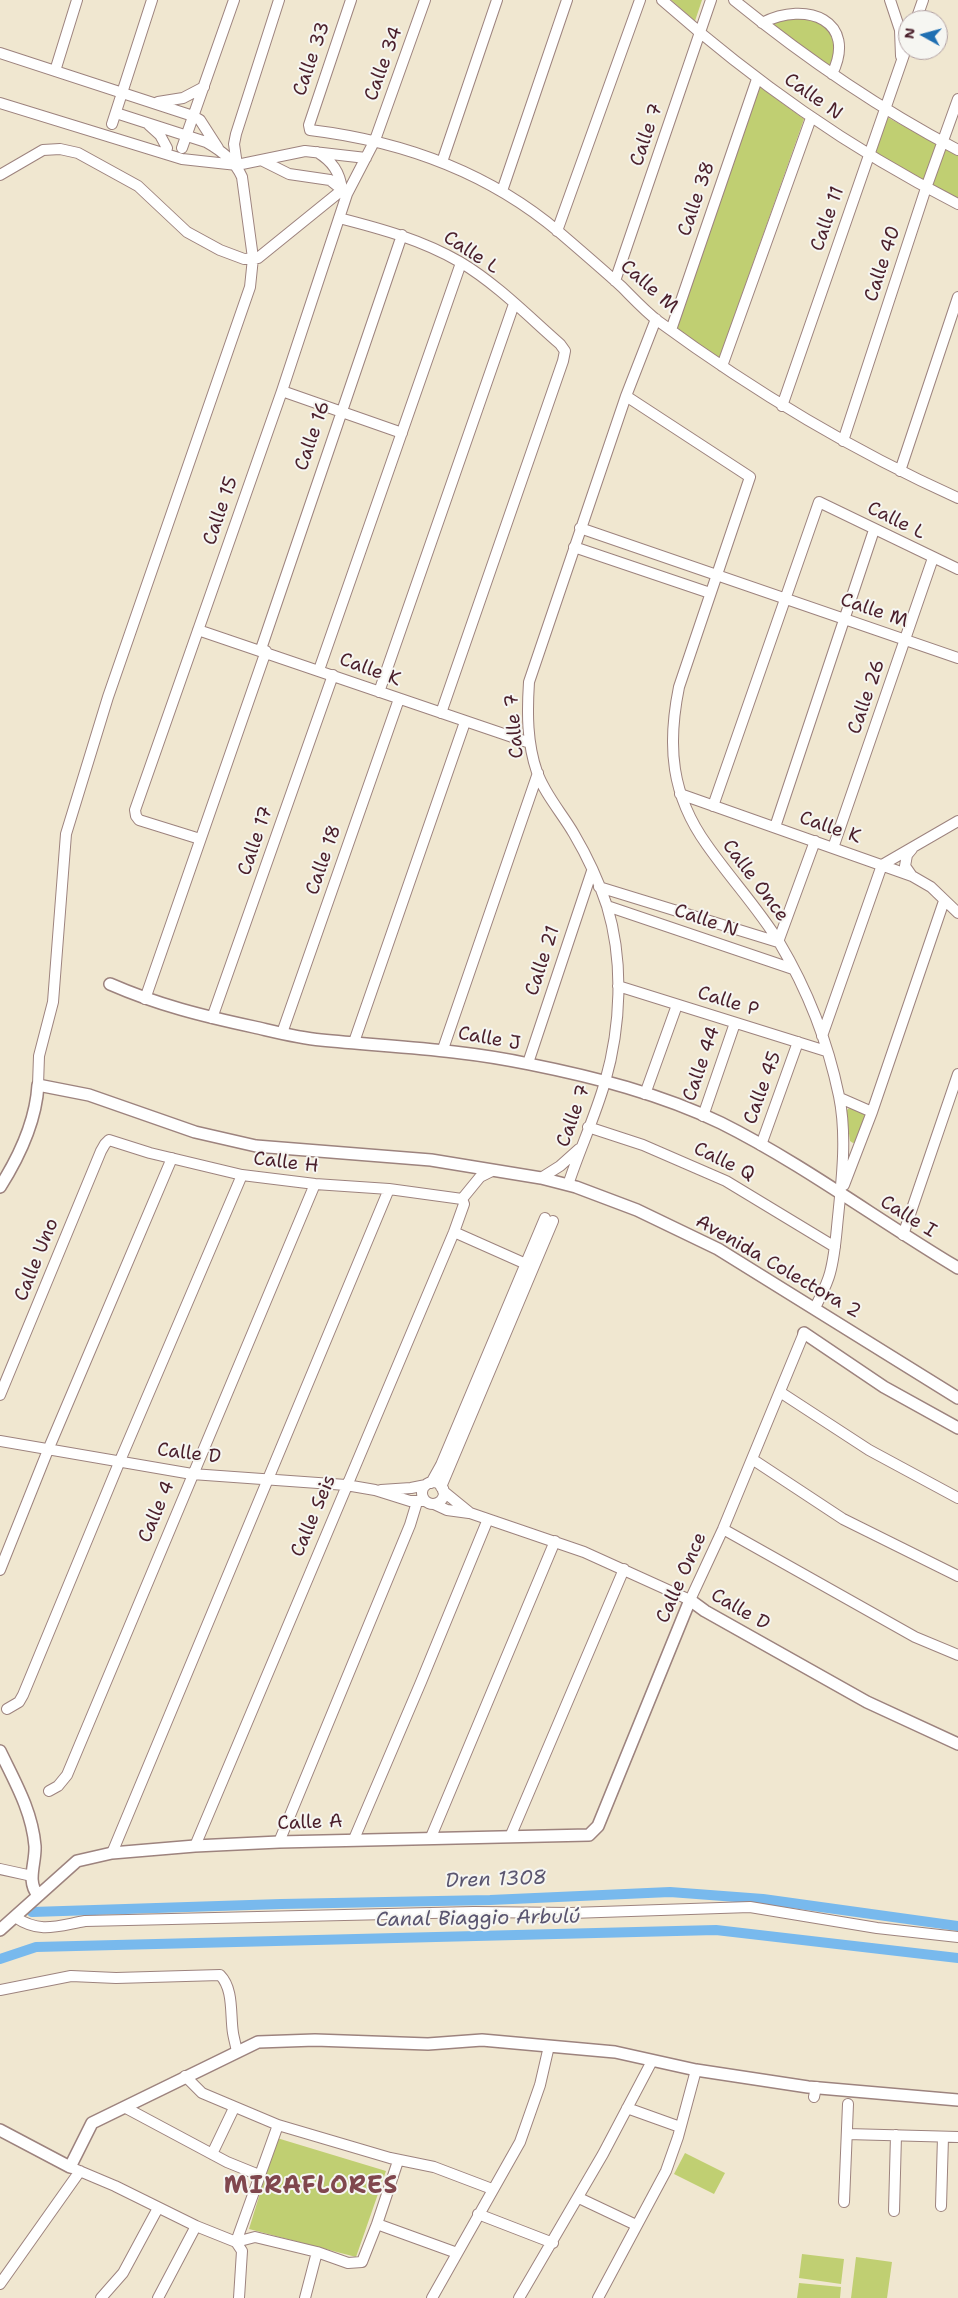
<!DOCTYPE html>
<meta charset="utf-8">
<style>
body{margin:0}
#map{position:relative;width:958px;height:2298px;overflow:hidden;background:#f0e7d0;font-family:"Shantell Sans",sans-serif}
canvas{display:block}
.north{position:absolute;left:898px;top:10px;width:50px;height:50px;box-sizing:border-box;background:#f6f6f2;border:1px solid #b1a0a2;border-radius:50%;rotate:277deg;font-size:14px;font-weight:700;line-height:20px;text-align:center;color:#4a1f2b}
.north::after{content:'';display:block;margin:auto;width:18px;height:22px;background:#1f6fb2;clip-path:polygon(50% 0,100% 100%,50% 72%,0 100%)}
</style>
<div id="map">
<canvas width="958" height="2298"></canvas>
<div class="north">N</div>
</div>
<script>
const g = document.querySelector('canvas').getContext('2d');
g.lineJoin = 'round';
function fill(path, color) {
  g.fillStyle = color;
  g.fill(path, 'evenodd');
}
function stroke(path, color, width, dash) {
  g.strokeStyle = color;
  g.lineWidth = width;
  g.lineCap = dash ? 'butt' : 'round';
  g.setLineDash(dash || []);
  g.stroke(path);
}
function label(font, color, halo, rows, align = 'center') {
  g.font = font + ' "Shantell Sans",sans-serif';
  g.lineWidth = 4;
  g.setLineDash([]);
  g.textBaseline = 'middle';
  g.strokeStyle = halo;
  g.fillStyle = color;
  for (const [text, x, y, turn = 0] of rows) {
    g.save();
    g.translate(x, y);
    g.rotate((+turn || 0) * Math.PI / 180);
    g.textAlign = isNaN(turn) ? turn : align;
    if (halo) g.strokeText(text, 0, 0);
    g.fillText(text, 0, 0);
    g.restore();
  }
}
fill(new Path2D(`
 M671,0H702L695,21Z
 M811,14C832,32 838,39 831,67L769,23Z
 M760,87L804,119L719,359L675,329Z
 M887,117L938,145L925,180L921,181L873,154Z
 M944,148L958,155V201L931,187Z
 M850,1107L866,1114L856,1142L853,1143L850,1141L846,1111Z
 M277,2138L386,2171L356,2257L249,2229Z
 M685,2153L725,2173L714,2194L674,2174Z
 M802,2254L844,2259L841,2284L799,2278Z
 M856,2257L892,2262L887,2298H851Z
 M799,2283L841,2287L840,2298H797Z`), '#c0cf72');
stroke(new Path2D(`
 M32,1912L281,1904L490,1900L670,1892L763,1899L958,1926
 M0,1959L36,1947L716,1930L958,1958`), '#78b9ed', 10);
const minor = new Path2D(`
 M351,0L309,125L310,130C401,141 488,172 559,232C580,250 601,268 622,287C633,298 645,311 658,321C752,390 851,450 958,498
 M662,0C754,81 848,148 958,204
 M734,0C804,57 878,108 958,150
 M890,0L900,30L901,56
 M916,20L923,0
 M762,23C807,0 858,21 832,74
 M0,53L193,116L200,120L218,148
 M55,71L77,0
 M158,102L183,98L204,87
 M0,103L182,159L237,165L305,151L366,158
 M112,124L152,0
 M149,125L160,135L167,148
 M182,148L234,0
 M263,161L289,174L330,180L345,192
 M442,162L497,0
 M237,165L234,144L236,134L279,0
 M0,175L43,150L60,149L78,153L138,186L187,232L220,250L244,259L258,258L342,190C340,172 332,161 317,152
 M502,191L567,0
 M339,218C382,229 422,240 460,262C497,284 529,317 560,344L565,351L563,361L441,713
 M557,231L640,0
 M615,281L711,0
 M671,330L757,79
 M722,366L811,118
 M282,391L402,433
 M626,396L750,477L679,687C667,746 671,795 707,845C730,878 758,908 779,942C807,989 828,1043 839,1096C847,1135 842,1178 838,1217C836,1236 835,1255 830,1273C827,1285 820,1297 815,1308
 M782,406L908,43
 M843,441L926,188L958,99
 M900,471L958,297
 M580,528L958,658
 M574,547L710,593
 M198,630L530,743
 M261,649L402,235
 M319,670L461,263
 M379,692L514,304
 M680,794L912,876L931,887L958,913
 M713,806L819,502L958,569
 M775,827L874,530
 M200,839L139,820L136,816L135,810L282,391L347,194L375,140L425,0
 M833,848L933,558
 M912,849L907,855L905,866L912,876
 M599,887L778,942L815,841
 M607,906L793,969
 M618,986L826,1051
 M145,999L266,651
 M212,1018L333,675
 M282,1033L399,699
 M822,1036L882,865L958,821
 M354,1042L465,722
 M443,1049L538,773
 M528,1063L592,871
 M38,1085L39,1056L53,1002L66,834L108,697L250,287L253,258L242,177C235,161 222,151 206,142L116,113
 M645,1094L677,1005
 M840,1098L872,1112
 M703,1116L735,1023
 M588,1127L643,1145L726,1181L835,1247
 M761,1145L798,1042
 M541,1178L560,1166L579,1149
 M568,1185C579,1151 595,1117 605,1082C621,1026 624,962 607,906C599,882 587,856 574,834C562,813 545,795 537,772C527,743 527,713 529,682L626,396L656,319
 M844,1185L872,1112L944,901
 M462,1199L480,1177L494,1170
 M454,1232L526,1264
 M903,1235L958,1074
 M780,1392L869,1450L958,1498
 M0,1395L101,1151L105,1144L109,1140L150,1153L242,1175L315,1184L389,1189L462,1199
 M0,1441L192,1474L346,1485L375,1490L410,1501H425
 M752,1459L843,1519L958,1576
 M422 1493a11 11 0 1 1 22 0a11 11 0 1 1-22 0Z
 M431,1483L441,1465L545,1218
 M441,1487L553,1221
 M381,1490L411,1488L426,1485
 M443,1491L470,1513L584,1552L690,1600L723,1529L804,1333
 M434,1504L447,1510L469,1513
 M723,1529L915,1637L958,1655
 M0,1570L48,1450L172,1158
 M7,1709L19,1702L23,1695L119,1463L242,1175
 M49,1791L58,1786L67,1775L315,1184
 M431,1837L555,1541
 M510,1837L624,1569
 M354,1839L421,1682L488,1519
 M279,1842L410,1525L417,1502
 M195,1846L454,1232L464,1204L462,1199
 M112,1853L389,1189
 M0,1869L32,1876
 M15,1917C40,1934 57,1926 85,1921L474,1912L571,1913L750,1907L877,1928L958,1937
 M0,1990L71,1976L116,1978L220,1975C234,1989 230,2015 233,2033C234,2039 236,2046 237,2052
 M185,2076L202,2093L278,2125L390,2158L434,2167L492,2189
 M814,2097L816,2087
 M126,2108L227,2162L259,2175
 M627,2108L680,2127
 M847,2134L958,2137
 M212,2154L234,2108
 M70,2167L115,2186L196,2226L236,2242L242,2251L239,2298
 M579,2198L636,2225
 M844,2202L848,2104
 M941,2206L943,2137
 M894,2211L896,2135
 M478,2214L553,2243
 M377,2224L457,2253
 M236,2242L255,2237L317,2252L348,2263L362,2262L377,2224L398,2161
 M236,2242L278,2125
 M0,2284L80,2171
 M101,2298L123,2273L158,2208
 M158,2298L196,2226
 M305,2298L317,2252
 M432,2298L520,2142L540,2085L549,2046
 M519,2298L603,2154L652,2061
 M598,2298L666,2171L678,2137L696,2070`);
const tertiary = new Path2D(`
 M110,984C158,1005 203,1016 254,1027C276,1032 299,1038 321,1040C391,1047 460,1049 529,1064C594,1077 661,1094 721,1123C803,1164 879,1221 958,1268
 M0,1187C19,1157 36,1120 38,1085L89,1095L195,1132L256,1146L431,1160L541,1178L576,1187L637,1210L718,1249L958,1398
 M804,1333L884,1387L958,1428
 M0,1751C15,1782 32,1811 35,1846C36,1863 26,1881 38,1895
 M0,1930L77,1861L112,1853L195,1846L279,1842L589,1835L598,1826L690,1600L705,1611L867,1702L958,1744
 M0,2130L70,2167L92,2123L258,2042L315,2040L428,2044L482,2040L615,2052L696,2070L808,2087L958,2100`);
stroke(minor, '#9d837e', 12);
stroke(tertiary, '#9d837e', 14);
stroke(minor, '#fff', 10);
stroke(tertiary, '#fff', 11);
label('19px', '#4a1f2b', '#f6f6f2', [
 ["Calle 33",312,59,-71],
 ["Calle 34",384,64,-70],
 ["Calle N",813,97,35],
 ["Calle 7",647,135,-71],
 ["Calle 38",697,199,-71],
 ["Calle 11",828,219,-71],
 ["Calle L",471,253,33],
 ["Calle 40",883,264,-72],
 ["Calle M",649,287,41],
 ["Calle 16",313,436,-71],
 ["Calle 15",221,511,-71],
 ["Calle L",896,521,26],
 ["Calle M",874,611,19],
 ["Calle K",370,670,20],
 ["Calle 26",867,697,-71],
 ["Calle 7",515,726,-95],
 ["Calle K",830,828,19],
 ["Calle 17",256,841,-71],
 ["Calle 18",324,860,-71],
 ["Calle Once",755,881,53],
 ["Calle N",706,921,19],
 ["Calle 21",543,961,-72],
 ["Calle P",728,1002,17],
 ["Calle J",489,1039,10],
 ["Calle 44",702,1064,-71],
 ["Calle 45",763,1088,-70],
 ["Calle 7",574,1116,-70],
 ["Calle Q",724,1162,26],
 ["Calle H",286,1163,7],
 ["Calle I",908,1217,32],
 ["Calle Uno",37,1260,-68],
 ["Avenida Colectora 2",778,1267,30],
 ["Calle D",189,1454,7],
 ["Calle 4",157,1512,-67],
 ["Calle Seis",314,1516,-67],
 ["Calle Once",682,1578,-66],
 ["Calle D",740,1610,30],
 ["Calle A",310,1823,-2]
]);
label('italic 20px', '#5a556f', '#f6f6f2', [
 ["Dren 1308",496,1880,-2],
 ["Canal Biaggio Arbulú",478,1919,-1]
]);
g.letterSpacing = '1px';
label('bold 24px', '#80474e', '#f6f6f2', [
 ["MIRAFLORES",311,2187]
]);
g.letterSpacing = '0px';
</script>
